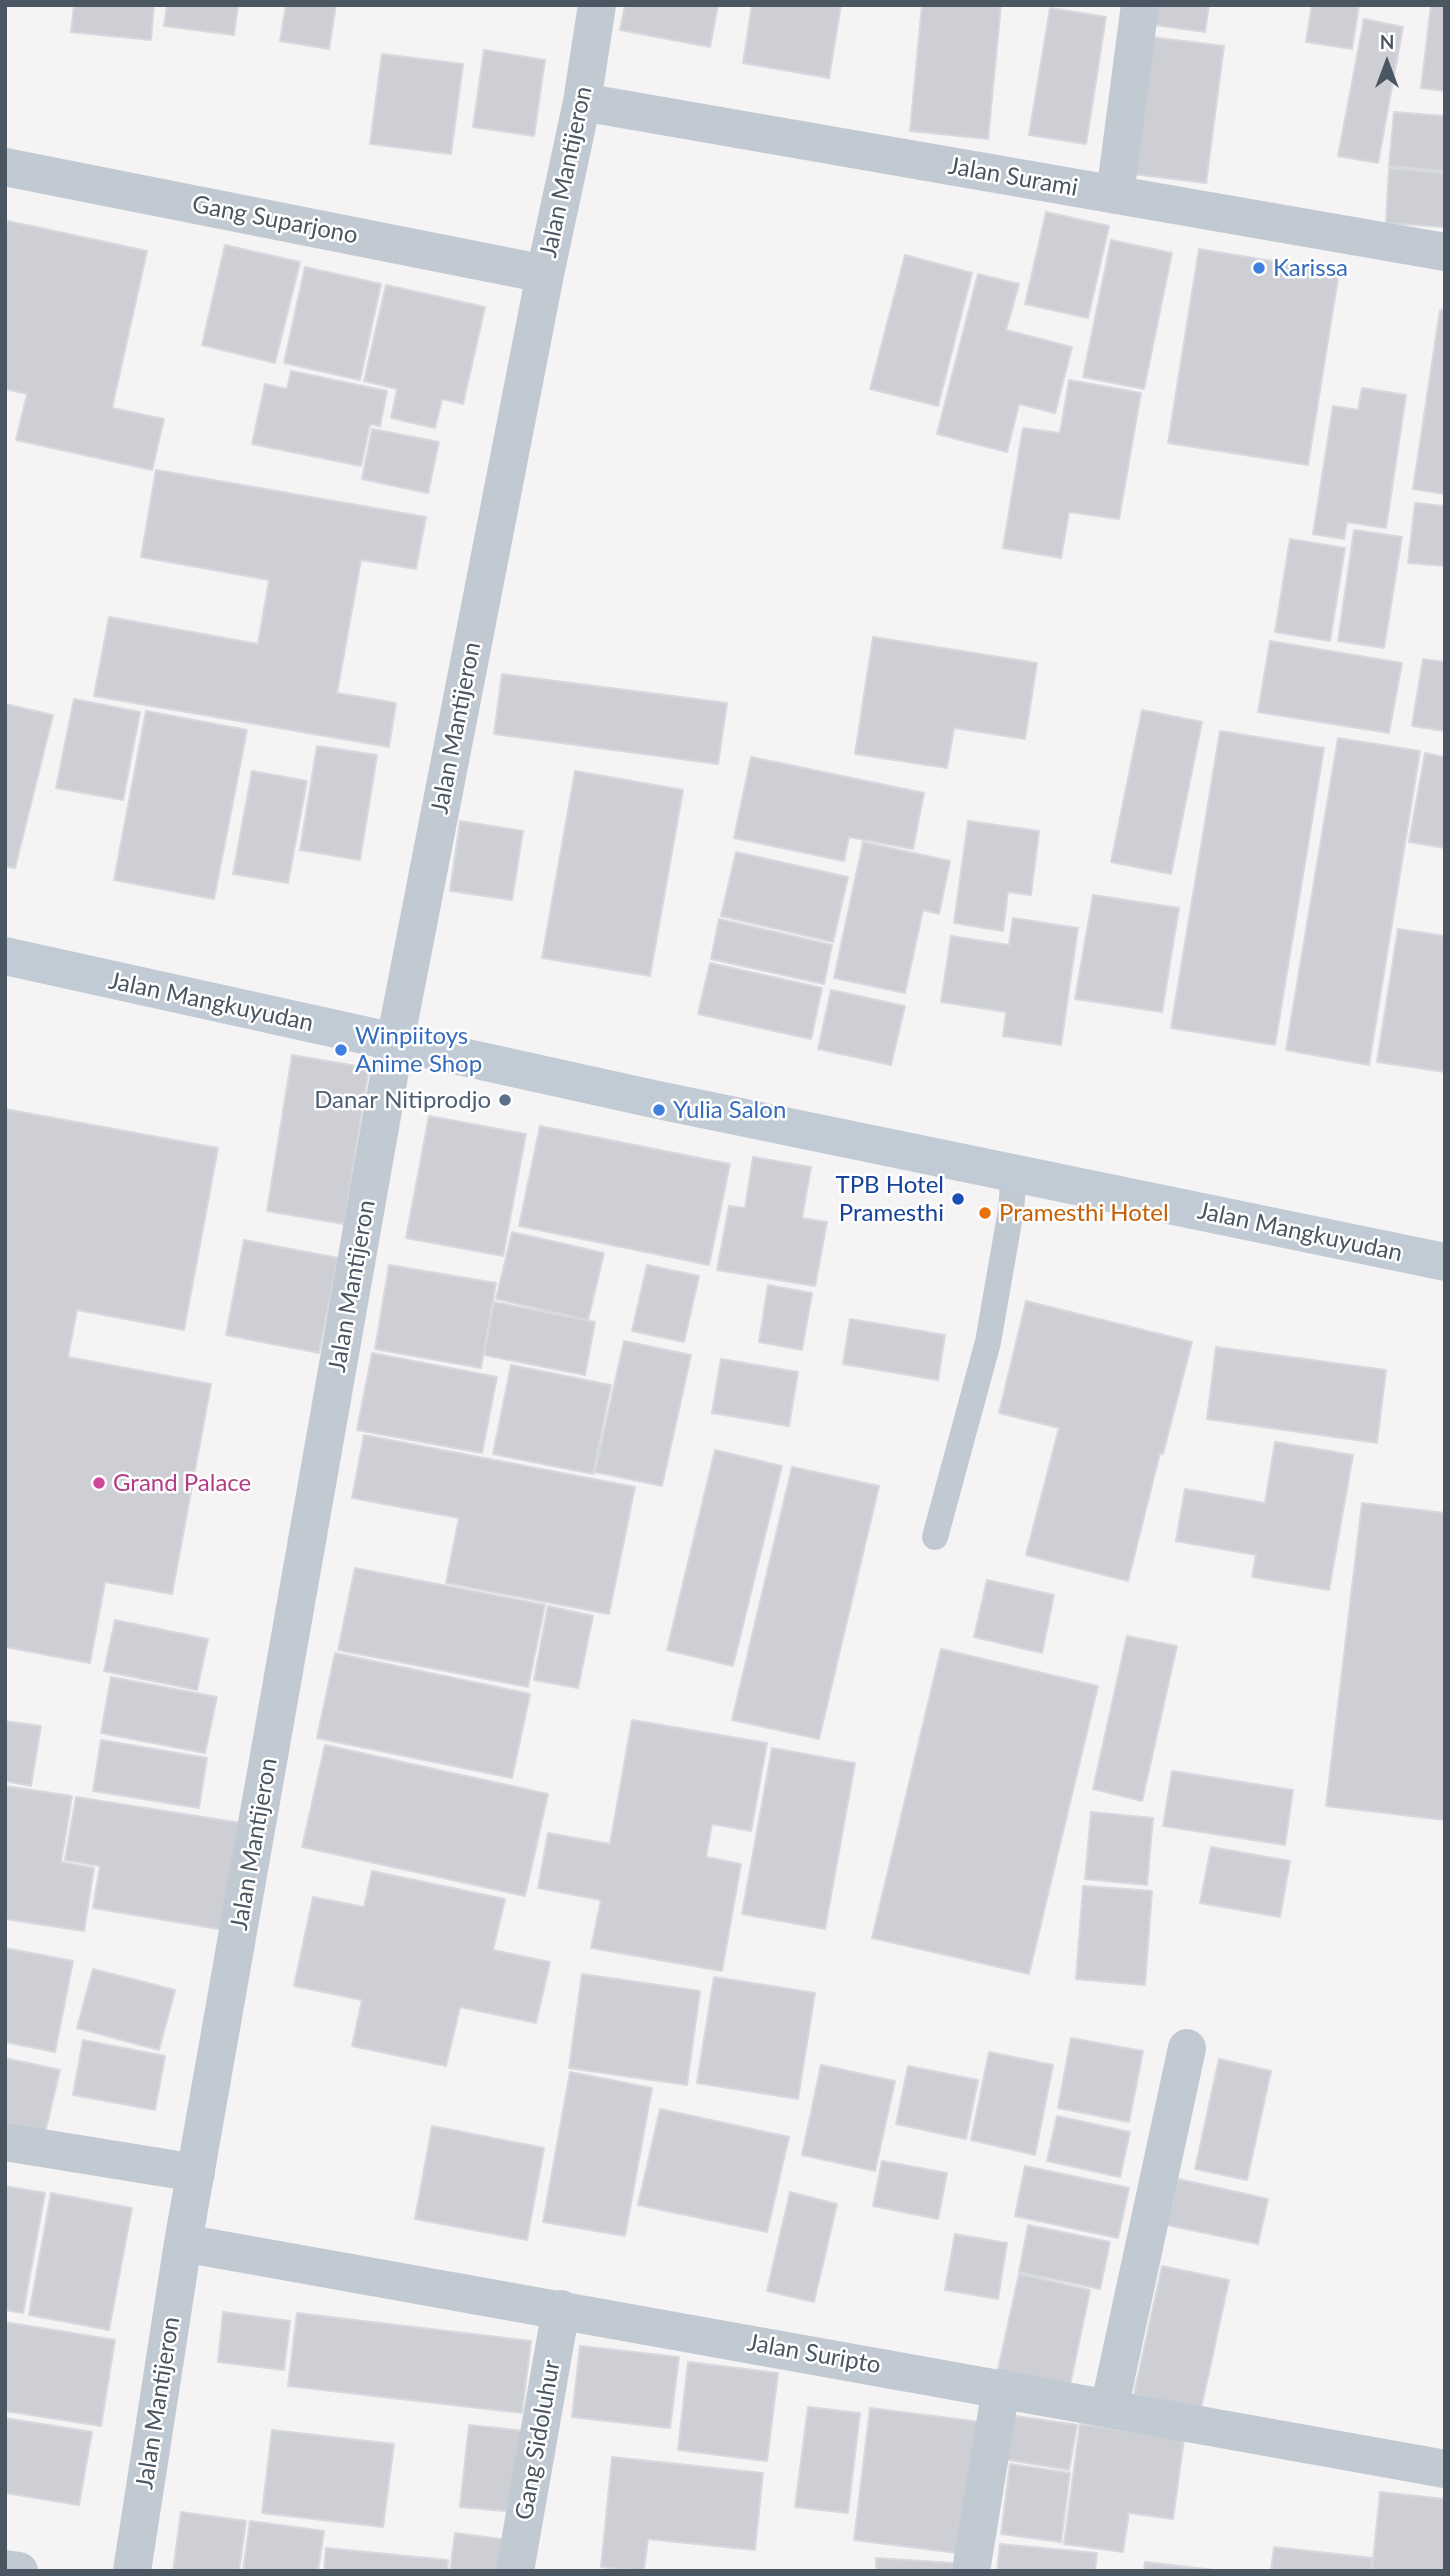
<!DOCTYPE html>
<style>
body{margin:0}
#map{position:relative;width:1450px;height:2576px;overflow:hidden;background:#f5f3f3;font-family:Lato,sans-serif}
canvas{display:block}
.frame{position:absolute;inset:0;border:7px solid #4a5661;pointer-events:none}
.north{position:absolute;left:1352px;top:28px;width:70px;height:70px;-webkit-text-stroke:5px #fff;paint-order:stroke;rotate:0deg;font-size:19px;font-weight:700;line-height:28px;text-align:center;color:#4a5661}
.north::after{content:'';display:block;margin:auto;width:24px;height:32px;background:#4a5661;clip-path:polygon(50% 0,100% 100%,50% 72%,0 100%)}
</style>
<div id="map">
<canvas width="1450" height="2576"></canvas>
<div class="frame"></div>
<div class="north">N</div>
</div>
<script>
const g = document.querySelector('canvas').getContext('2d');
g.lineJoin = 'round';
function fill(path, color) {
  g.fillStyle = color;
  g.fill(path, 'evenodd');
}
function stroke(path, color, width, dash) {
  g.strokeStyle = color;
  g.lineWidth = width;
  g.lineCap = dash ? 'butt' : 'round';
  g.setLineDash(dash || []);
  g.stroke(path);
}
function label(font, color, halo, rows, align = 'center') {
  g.font = font + ' Lato,sans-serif';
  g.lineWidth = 5;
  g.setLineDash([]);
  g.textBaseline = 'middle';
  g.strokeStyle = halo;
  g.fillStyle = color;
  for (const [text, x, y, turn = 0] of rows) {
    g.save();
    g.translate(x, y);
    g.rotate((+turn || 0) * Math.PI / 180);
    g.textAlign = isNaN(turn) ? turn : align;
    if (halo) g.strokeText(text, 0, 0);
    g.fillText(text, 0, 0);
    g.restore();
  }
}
const building = new Path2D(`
 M74,5H154L151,40L71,32Z
 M167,5H238L234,35L164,26Z
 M286,5H336L329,49L280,41Z
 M625,5H718L710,47L620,30Z
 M752,5H841L829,78L743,63Z
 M922,5H1001L988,139L910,131Z
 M1150,5H1209L1205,32L1147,24Z
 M1312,5H1359L1352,49L1306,42Z
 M1431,5H1445V91L1421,88Z
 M1050,8L1106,17L1086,144L1029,135Z
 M1364,19L1403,27L1378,163L1338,156Z
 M1151,37L1224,46L1206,183L1133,174Z
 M484,50L545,60L534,136L473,127Z
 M382,54L463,64L451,154L370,144Z
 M1394,112L1445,116V171L1389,166Z
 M1389,168L1445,173V227L1386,223Z
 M1046,212L1109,226L1088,318L1025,304Z
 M8,221L147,251L112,408L164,419L152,470L16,440L27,394L5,389V232Z
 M1111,240L1172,253L1144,389L1083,377Z
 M225,245L300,262L275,363L202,345Z
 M1199,249L1339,272L1308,465L1168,443Z
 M905,255L972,273L938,406L870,389Z
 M305,267L381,284L360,380L284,363Z
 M978,274L1019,284L1006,330L1072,347L1055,413L1019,404L1007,452L937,434Z
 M386,285L485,307L463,404L442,399L435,428L391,418L397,389L364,381Z
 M1440,310H1445V494L1413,489Z
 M291,371L387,391L380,426L370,424L361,466L252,444L265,384L287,389Z
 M1069,380L1141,393L1119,519L1069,512L1061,558L1003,548L1023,428L1060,433Z
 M1362,388L1406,395L1386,528L1347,522L1344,539L1313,534L1333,406L1358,410Z
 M372,429L439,442L428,493L362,479Z
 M156,470L426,517L416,569L361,560L337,693L396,703L389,747L94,696L109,617L258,644L269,580L141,557Z
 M1415,503L1445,506V566L1408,563Z
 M1354,530L1402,537L1384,648L1338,641Z
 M1290,539L1345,548L1330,641L1275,632Z
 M873,637L1037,663L1025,739L954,728L947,768L855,754Z
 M1270,641L1402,663L1389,733L1258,712Z
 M1423,659L1445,662V731L1412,726Z
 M502,674L727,703L718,764L494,734Z
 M74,699L140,712L123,800L56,788Z
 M5,704L53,715L15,868L5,866Z
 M1142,710L1202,722L1171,874L1111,862Z
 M146,711L247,730L214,899L114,880Z
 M1220,731L1324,748L1275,1045L1171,1028Z
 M1338,738L1420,751L1369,1065L1286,1050Z
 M317,746L377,755L360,860L300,850Z
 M1425,753L1445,757V848L1409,842Z
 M751,757L924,793L913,849L849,837L844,861L734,838Z
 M252,771L307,781L288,883L233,874Z
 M575,771L683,790L650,976L542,958Z
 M460,821L523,831L512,900L450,891Z
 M968,821L1039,831L1031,895L1008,892L1003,931L954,923Z
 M863,842L950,861L939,914L923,910L905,993L834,978Z
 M736,852L848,877L833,942L721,916Z
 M1093,895L1179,908L1162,1012L1075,999Z
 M1013,918L1078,928L1061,1045L1003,1036L1006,1012L941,1002L951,936L1009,945Z
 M719,919L832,945L824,984L711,959Z
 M1398,929L1445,936V1072L1377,1062Z
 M710,963L822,988L811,1039L698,1014Z
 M831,990L905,1006L891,1065L818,1049Z
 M292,1055L369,1068L344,1224L267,1211Z
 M5,1109L218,1148L184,1330L77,1310L68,1357L211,1384L172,1594L105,1582L90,1663L5,1647Z
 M429,1116L526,1134L503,1256L406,1238Z
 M540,1126L730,1164L709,1265L519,1226Z
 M753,1157L811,1167L802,1218L827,1222L815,1286L717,1270L729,1206L745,1208Z
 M512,1232L604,1253L588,1320L496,1299Z
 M244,1240L338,1258L319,1353L226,1335Z
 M389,1265L496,1283L481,1368L375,1349Z
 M647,1265L699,1276L684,1342L632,1331Z
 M768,1285L812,1293L802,1350L759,1342Z
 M1026,1301L1192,1342L1163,1454L1160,1453L1128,1581L1026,1555L1059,1428L999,1413Z
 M494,1302L595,1322L585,1375L484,1355Z
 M850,1319L945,1335L938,1380L843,1364Z
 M624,1341L691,1355L662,1486L595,1472Z
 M1216,1347L1386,1370L1377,1443L1207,1419Z
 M372,1353L497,1377L482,1453L357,1430Z
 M721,1359L798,1372L789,1426L712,1413Z
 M511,1365L611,1385L593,1474L493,1454Z
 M364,1435L635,1487L609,1614L446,1583L459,1518L352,1498Z
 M1275,1442L1353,1455L1329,1590L1252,1577L1256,1555L1176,1541L1185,1489L1265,1503Z
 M715,1450L782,1466L733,1666L667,1650Z
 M792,1467L879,1486L819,1739L732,1720Z
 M1362,1503L1445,1513V1820L1326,1806Z
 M355,1568L545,1605L528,1687L338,1650Z
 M987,1580L1054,1595L1042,1653L974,1637Z
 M548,1606L593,1616L578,1688L534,1680Z
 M115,1620L208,1639L197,1690L104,1671Z
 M1127,1636L1177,1646L1142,1801L1093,1789Z
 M941,1649L1098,1686L1029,1974L872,1938Z
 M335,1653L530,1694L512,1778L317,1738Z
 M111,1677L217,1697L205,1753L101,1733Z
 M632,1720L767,1743L751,1831L712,1824L706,1857L741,1864L722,1971L591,1948L601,1900L538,1888L548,1833L610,1844Z
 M5,1721L41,1726L31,1786L5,1781Z
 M101,1740L207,1758L199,1808L93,1791Z
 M325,1745L548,1794L525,1896L302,1847Z
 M772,1748L855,1763L825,1929L742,1914Z
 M1172,1771L1293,1790L1285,1845L1163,1826Z
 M5,1786L72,1796L61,1862L94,1868L84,1931L5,1919Z
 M76,1797L241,1823L224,1930L93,1908L100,1866L65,1860Z
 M1091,1812L1153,1818L1147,1885L1085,1879Z
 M1211,1847L1290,1861L1280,1917L1200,1903Z
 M372,1871L505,1899L493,1950L550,1962L536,2023L460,2007L446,2066L352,2046L362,2000L294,1986L313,1897L364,1907Z
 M1083,1886L1152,1891L1145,1985L1076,1979Z
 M5,1948L73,1961L55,2052L5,2042Z
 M93,1969L175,1990L159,2050L77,2028Z
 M582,1974L700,1991L687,2085L569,2068Z
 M714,1977L815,1993L798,2099L697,2083Z
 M1071,2038L1143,2051L1129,2122L1058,2108Z
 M83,2040L165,2056L155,2110L73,2095Z
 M989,2052L1053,2065L1035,2155L971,2140Z
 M5,2058L60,2070L45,2133L5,2124Z
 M1219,2059L1271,2071L1247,2180L1195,2169Z
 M821,2065L895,2081L875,2171L802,2155Z
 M908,2066L978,2080L966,2139L896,2124Z
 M570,2072L652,2088L625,2236L543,2222Z
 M660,2109L789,2137L767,2232L638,2205Z
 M1057,2116L1130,2132L1120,2177L1047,2161Z
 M432,2126L544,2148L527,2240L415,2219Z
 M882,2161L947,2173L938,2219L873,2206Z
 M1025,2166L1129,2188L1118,2238L1015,2216Z
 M1178,2179L1268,2199L1258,2244L1167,2225Z
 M5,2186L45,2193L23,2313L5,2310Z
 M790,2192L837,2204L814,2302L767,2291Z
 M51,2193L132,2208L109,2330L29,2315Z
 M1028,2225L1110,2242L1100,2289L1019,2272Z
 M955,2234L1007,2243L998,2299L945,2290Z
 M1162,2266L1229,2280L1201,2409L1134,2394Z
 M1019,2274L1090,2290L1069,2390L997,2374Z
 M223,2312L290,2321L284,2370L218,2362Z
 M297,2313L531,2341L522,2413L288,2386Z
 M5,2322L115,2340L101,2426L5,2411Z
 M580,2346L679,2357L670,2428L572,2417Z
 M688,2362L778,2373L767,2461L678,2450Z
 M808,2407L860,2413L848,2513L795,2507Z
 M870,2408L981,2422L965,2554L854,2540Z
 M1009,2415L1077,2425L1069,2470L1003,2459Z
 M5,2418L92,2432L79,2505L5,2493Z
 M1080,2424L1184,2439L1173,2519L1129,2513L1123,2552L1064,2544Z
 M469,2425L525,2431L517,2512L460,2507Z
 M272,2430L394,2444L383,2527L262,2513Z
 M612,2457L763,2473L755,2550L648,2539L644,2571L601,2567Z
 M1010,2464L1070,2473L1061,2542L1001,2534Z
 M1380,2492L1445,2499V2571H1372Z
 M181,2512L246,2521L239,2571H173Z
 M250,2521L324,2531L318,2571H243Z
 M455,2533L508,2540L503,2571H450Z
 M1000,2544L1097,2553L1095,2571H997Z
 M1274,2547L1372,2558L1371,2571H1271Z
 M326,2548L448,2560L447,2571H324Z
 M876,2558L954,2563L953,2571H876Z
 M1145,2562L1223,2571H1144Z`);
fill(building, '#cdcfd5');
stroke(building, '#d7d9de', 2);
stroke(new Path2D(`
 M935,1537L988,1342L1011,1210L1014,1173`), '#c1cad2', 26);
stroke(new Path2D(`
 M582,102L1445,252
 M5,167L545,274
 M1115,195L1140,5
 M5,2142L196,2173
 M183,2243L1445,2469
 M1109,2409L1187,2048
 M5,2569L19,2571
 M132,2571L183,2243L395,1042L545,274L582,102L597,5
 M515,2571L561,2309
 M971,2571L1001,2388`), '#c1cad2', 38);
stroke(new Path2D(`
 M5,956L658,1100L1445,1262`), '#c1cbd6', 38);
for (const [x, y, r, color] of [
 [1259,268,7,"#3f7fe0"],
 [341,1050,7,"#3f7fe0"],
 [505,1100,7,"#5c6f8a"],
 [659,1110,7,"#3f7fe0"],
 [958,1199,7,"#1a4fb4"],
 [985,1213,7,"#e8710a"],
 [99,1483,7,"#d1479c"]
]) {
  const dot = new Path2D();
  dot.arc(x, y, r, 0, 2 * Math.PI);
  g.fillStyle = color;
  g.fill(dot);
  stroke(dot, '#fff', 2.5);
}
label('24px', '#4a5661', '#fff', [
 ["Jalan Mantijeron",566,172,-78],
 ["Jalan Surami",1013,177,10],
 ["Gang Suparjono",275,220,11],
 ["Jalan Mantijeron",456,728,-79],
 ["Jalan Mangkuyudan",211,1002,12],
 ["Jalan Mangkuyudan",1300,1232,12],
 ["Jalan Mantijeron",352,1286,-80],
 ["Jalan Mantijeron",254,1844,-80],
 ["Jalan Suripto",814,2354,10],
 ["Jalan Mantijeron",158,2403,-81],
 ["Gang Sidoluhur",538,2440,-80]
]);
label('24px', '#366cbe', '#fff', [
 ["Karissa",1273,268],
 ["Winpiitoys",355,1036],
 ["Anime Shop",355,1064],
 ["Yulia Salon",673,1110]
], 'left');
label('24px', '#4e5e75', '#fff', [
 ["Danar Nitiprodjo",491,1100]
], 'right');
label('24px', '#164399', '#fff', [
 ["TPB Hotel",944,1185],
 ["Pramesthi",944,1213]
], 'right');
label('24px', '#c56008', '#fff', [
 ["Pramesthi Hotel",999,1213]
], 'left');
label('24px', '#b23c85', '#fff', [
 ["Grand Palace",113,1483]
], 'left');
</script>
